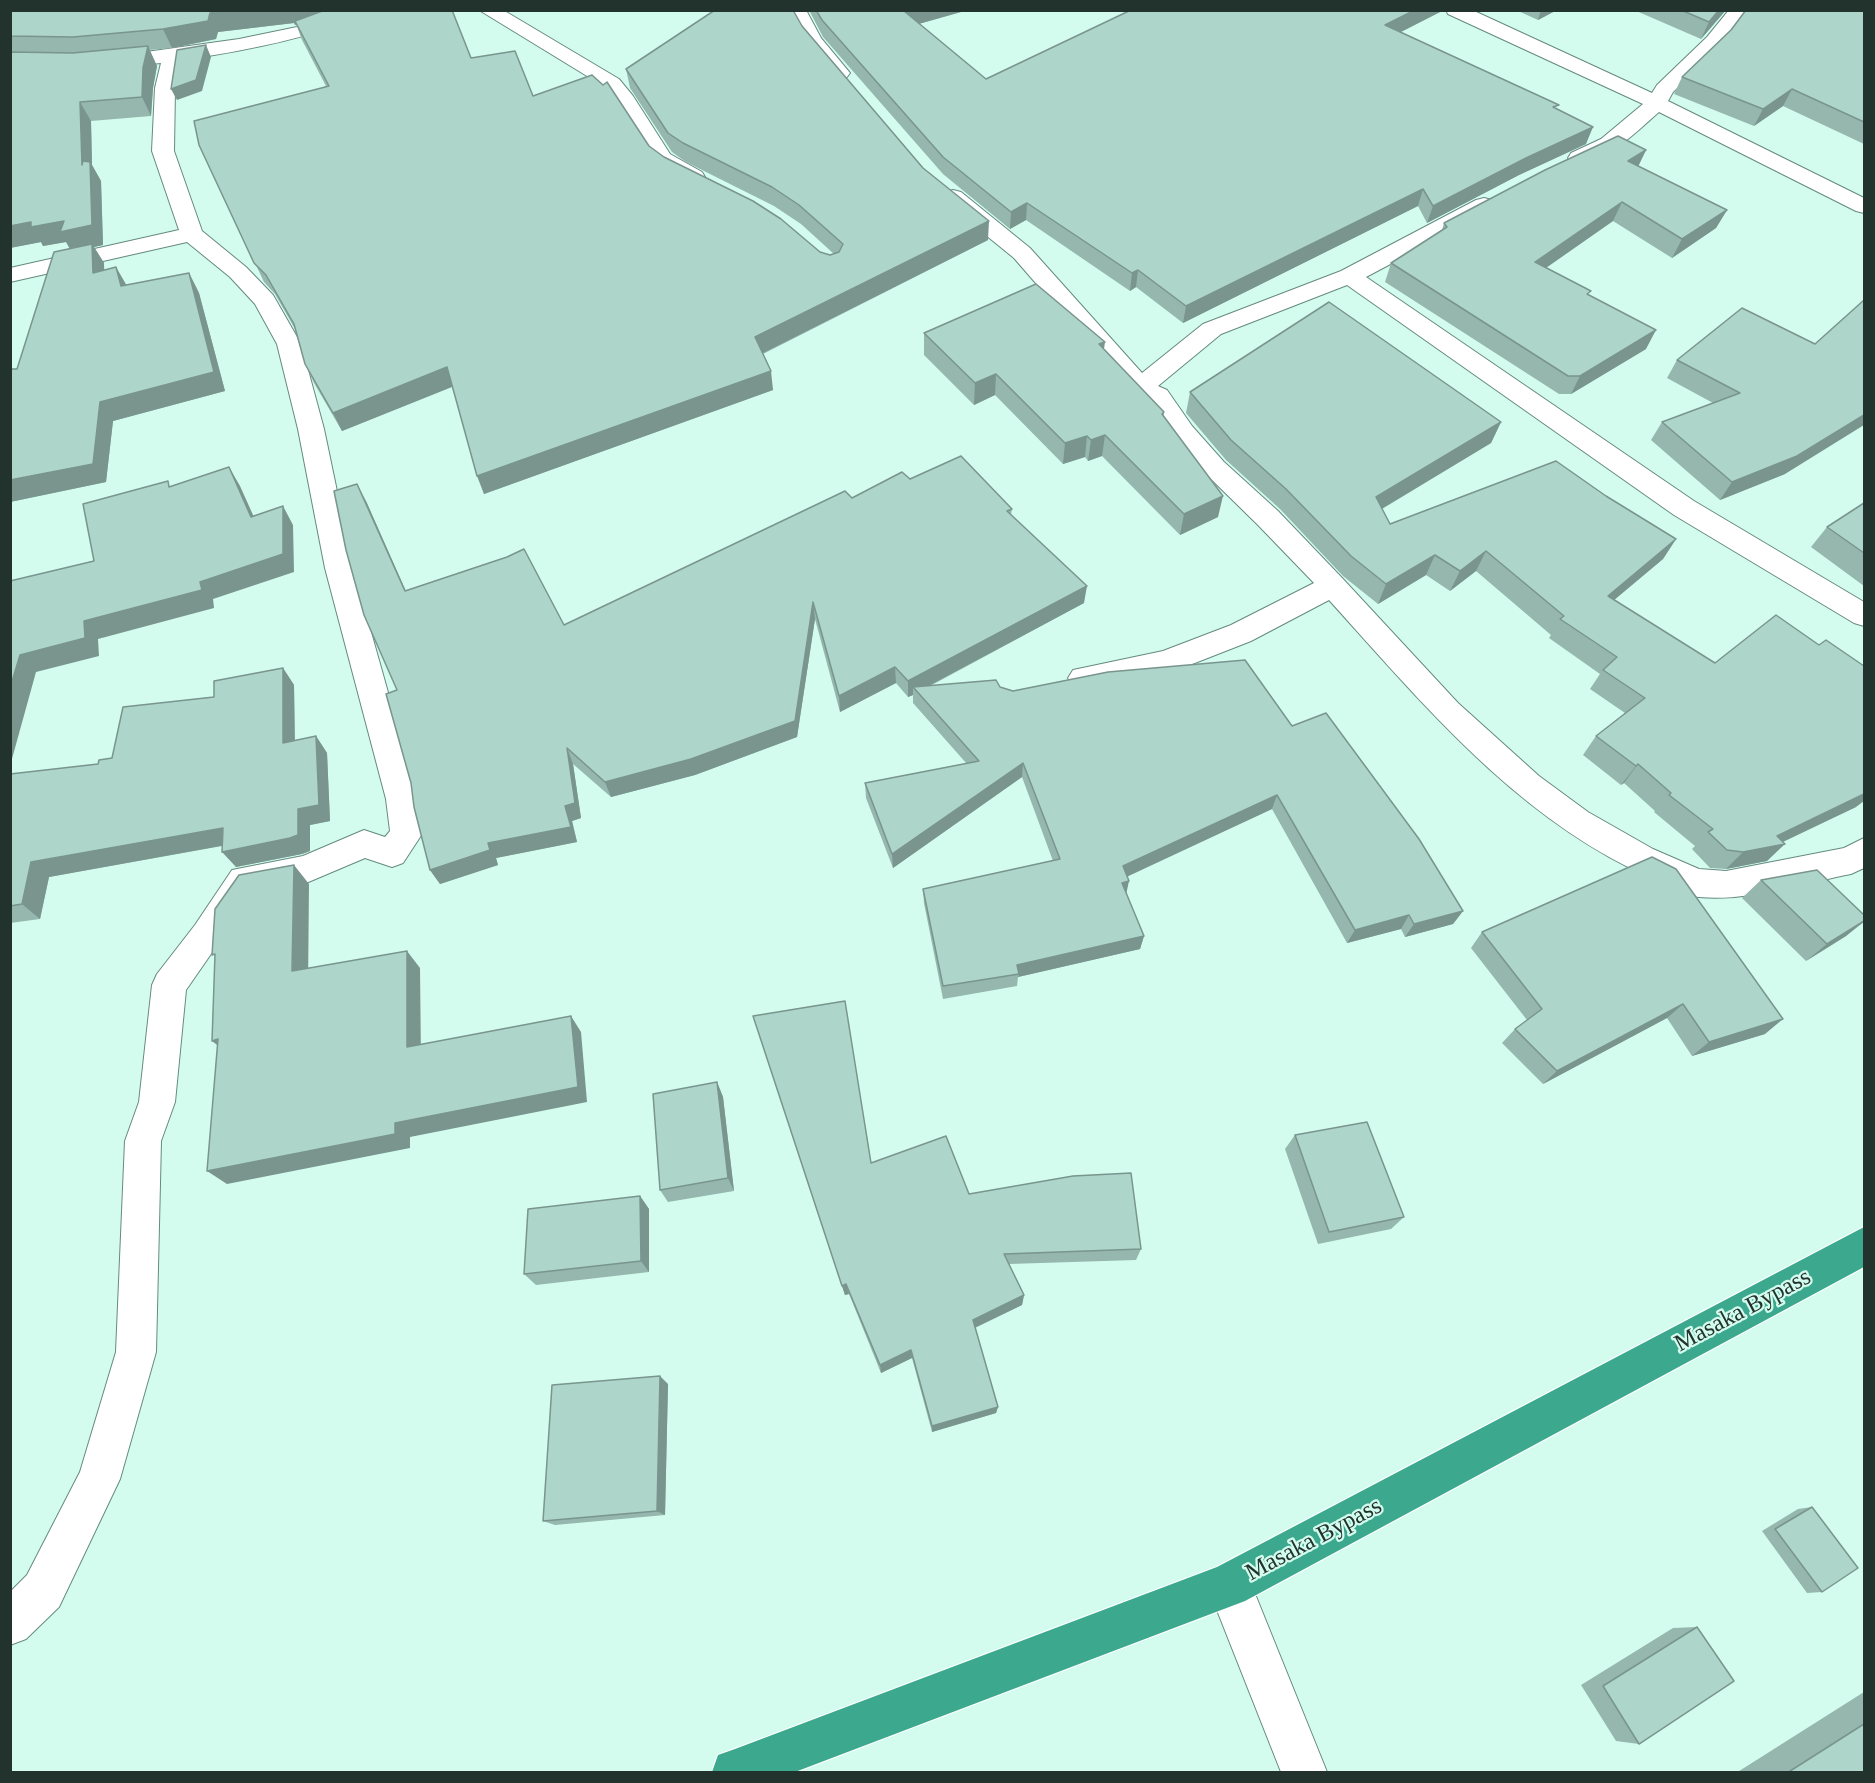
<!DOCTYPE html>
<style>
body{margin:0}
#map{position:relative;width:1875px;height:1783px;overflow:hidden;background:#d3fcef;font-family:Georgia,serif}
canvas{display:block}
.frame{position:absolute;inset:0;border:12px solid #22322d;pointer-events:none}
</style>
<div id="map">
<canvas width="1875" height="1783"></canvas>
<div class="frame"></div>
</div>
<script>
const g = document.querySelector('canvas').getContext('2d');
g.lineJoin = 'round';
function stroke(path, color, width, dash) {
  g.strokeStyle = color;
  g.lineWidth = width;
  g.lineCap = dash ? 'butt' : 'round';
  g.setLineDash(dash || []);
  g.stroke(path);
}
function fill(path, color) {
  g.fillStyle = color;
  g.fill(path, 'evenodd');
}
function label(font, color, halo, rows, align = 'center') {
  g.font = font + ' Georgia,serif';
  g.lineWidth = 4.5;
  g.setLineDash([]);
  g.textBaseline = 'middle';
  g.strokeStyle = halo;
  g.fillStyle = color;
  for (const [text, x, y, turn = 0] of rows) {
    g.save();
    g.translate(x, y);
    g.rotate((+turn || 0) * Math.PI / 180);
    g.textAlign = isNaN(turn) ? turn : align;
    if (halo) g.strokeText(text, 0, 0);
    g.fillText(text, 0, 0);
    g.restore();
  }
}
const street = new Path2D(`
 M345,10H372L370,14C309,38 246,51 181,60L175,88L174,151L202,231L246,267L273,295L301,344L324,429L353,568L418,799L422,834L403,863L392,867L365,858L306,883L254,892L186,990L175,1102L161,1141L156,1352L120,1479L59,1607L26,1639L10,1645V1592L27,1575L80,1472L116,1352L125,1141L139,1102L152,985L157,974L195,925L232,870L303,856L364,830L385,837L390,831L386,799L325,568L298,429L277,344L255,304L230,277L187,242L10,282V268L179,230L152,151L155,88L161,63L110,68L103,66L100,62L103,58L239,39L297,27Z
 M479,10H503L619,79L633,96L670,154L702,172L705,177L702,182L694,184L686,182L654,163L605,87Z
 M787,10H806L821,38L850,73L847,77H833L805,44Z
 M1446,10H1472L1652,93L1657,85L1707,37L1729,10H1749L1721,45L1673,92L1668,101L1864,198V213L1856,211L1659,112C1639,129 1600,170 1571,163L1568,158L1571,153L1601,139L1643,104L1448,14Z
 M953,190L961,192L1030,248L1142,373L1203,324L1341,271L1476,200L1484,198L1492,200L1495,205L1492,210L1366,277L1694,501L1864,602V626L1854,623L1674,515L1347,285L1221,334L1158,386L1167,390L1192,426L1224,462L1278,511L1343,579L1458,703L1539,776L1588,812L1653,849L1699,869L1726,871L1844,848L1864,838V868L1851,874C1805,883 1746,902 1699,897C1682,896 1665,884 1649,877C1517,818 1424,705 1329,600L1251,641L1177,670L1083,689L1073,686L1068,678L1073,670L1163,651L1231,625L1314,583L1258,525L1206,474L1174,438L1149,402L1131,393L1014,258L945,202L942,197L945,192Z
 M1229,1563L1245,1569L1327,1772H1281L1207,1585L1213,1569Z`);
const highway = new Path2D(`
 M1864,1227V1267L1245,1601L795,1772H712L718,1755L735,1749L1217,1567Z`);
stroke(street, '#658a7f', 2);
stroke(highway, '#fff', 2);
fill(street, '#fff');
fill(highway, '#3ca98f');
fill(new Path2D(`
 M10,10H452L471,58L533,96L649,146L664,157L820,252L830,255L834,254L801,224L774,206L686,162L672,152L630,88L626,69L802,26L923,168L988,240L763,354L773,390L484,494L452,387L342,431L314,383L305,364L295,329L275,294L264,282L199,145L326,86L302,40L296,24L295,25L294,23L218,32L216,39L172,48L149,50L157,66L153,88L151,116L91,121L92,165L101,181L103,245L94,247L104,263V270L126,285L189,273L199,293L225,391L113,421L106,482L10,502V369H17L70,249L66,242L43,246L41,242L10,248Z
 M809,10H968L919,24L986,79L1444,10L1401,32L1557,109L1586,144L1519,175L1427,223L1418,206L1183,323L1136,287L1130,291L1026,220L1010,229L943,174L823,37Z
 M1516,10H1557L1538,20Z
 M1634,10H1726L1701,39Z
 M1864,10V144L1783,106L1754,126L1674,94L1682,77L1731,30Z
 M1646,150L1638,166L1727,210L1716,228L1672,258L1613,221L1546,268L1589,295L1646,349L1571,394H1559L1385,282L1391,263L1442,230L1444,223Z
 M1742,308L1785,474L1720,500L1651,440L1662,422L1713,403L1667,378L1677,360Z
 M924,333L1104,349L1164,412V416L1218,517L1180,535L1102,456L1088,461L1085,457L1063,464L995,395L974,405L924,355Z
 M1190,392L1501,422L1491,443L1382,509L1390,524L1606,496L1676,539L1663,559L1614,600L1856,807L1783,842L1767,861L1726,869L1710,868L1692,849L1695,846L1654,812L1655,811L1624,783L1621,785L1583,755L1596,736L1625,713L1590,689L1600,674L1549,638L1551,635L1476,571L1450,591L1426,575L1378,604L1343,576L1280,509L1226,460L1186,413Z
 M910,479L1012,509L1011,515L1084,603L930,686L1000,687L1013,691L1292,726L1463,911L1453,924L1405,937L1401,929L1347,943L1272,809L1127,876L1126,893L1144,936L1140,949L1018,977L1017,986L943,999L924,903L923,889L1053,861L1022,777L893,868L866,798L865,783L967,764L913,703V695L908,697L896,683L840,712L815,619L797,737L695,775L611,797L573,764L581,818L572,821L577,842L496,858L498,865L440,884L430,870L411,783L397,690L366,501L406,591L564,625L852,498Z
 M1864,503V586L1811,547L1827,527Z
 M283,668L294,685L295,741L316,736L327,753L330,821L310,825V851L302,854L236,867L222,846L49,877L40,919L10,923V774L98,764L112,758L214,697Z
 M1761,880L1864,915V922L1846,936L1806,961L1742,898Z
 M1482,932L1765,1034L1692,1056L1667,1018L1543,1084L1502,1043L1515,1029L1527,1020L1471,948Z
 M753,1016L871,1163L1141,1249L1136,1260L1009,1264L1024,1295L1022,1305L975,1328L998,1407L996,1413L932,1432L912,1358L881,1373L849,1294L845,1295Z
 M717,1082L723,1097L734,1191L668,1202L660,1190Z
 M1295,1135L1404,1217L1391,1229L1318,1244L1285,1149Z
 M640,1196L649,1209V1272L536,1285L524,1274Z
 M668,1384L665,1515L555,1525L543,1521Z
 M1812,1507L1822,1592L1807,1593L1762,1531L1798,1509Z
 M1697,1627L1639,1744L1616,1741L1581,1685L1673,1628Z
 M1864,1692V1773H1736Z`), '#95b7ad');
fill(new Path2D(`
 M231,10H289L294,23L218,32L216,39L172,48L163,29L210,13Z
 M289,10H340L295,25Z
 M907,10H968L904,28V11Z
 M1415,10H1444L1381,42L1385,25Z
 M1541,10H1557L1538,20Z
 M1719,10H1726L1701,39L1709,22Z
 M206,45L211,57L202,91L177,100L171,89Z
 M148,46L157,66L153,88L151,116L142,97L143,68Z
 M1792,89L1783,106L1754,126L1763,109Z
 M80,102L91,121L92,165L101,181L103,245L94,247L104,263L105,292L72,252L66,242L43,246L41,242L10,248V226L82,165Z
 M1593,127L1586,144L1519,175L1427,223L1433,206L1526,158Z
 M1646,150L1637,169L1628,161Z
 M1423,189L1418,206L1183,323L1186,306Z
 M1622,202L1613,221L1527,281L1535,262Z
 M1027,203L1026,220L1010,229L1011,212Z
 M1727,210L1716,228L1672,258L1682,239Z
 M989,221L988,240L757,356L755,337Z
 M116,267L127,286H121Z
 M1138,270L1136,287L1130,291L1132,273Z
 M189,273L199,293L225,391L113,421L106,482L10,502V480L100,402Z
 M1656,330L1646,349L1571,394L1580,376Z
 M1105,342L1102,363L1099,344Z
 M447,367L454,386L342,431L333,413Z
 M771,371L773,390L484,494L477,476Z
 M996,374L995,395L974,405L975,383Z
 M1864,415V425L1785,474L1720,500L1732,482Z
 M1501,422L1491,443L1368,517L1376,497Z
 M1105,435L1102,456L1088,461L1091,440Z
 M1087,436L1085,457L1063,464L1065,443Z
 M229,467L240,486L262,535L251,517Z
 M357,484L366,501L413,608L405,591Z
 M1223,496L1218,517L1180,535L1184,514Z
 M283,506L293,525L294,572L213,599L214,608L98,639L99,656L36,672L10,766V688L20,655L84,621L200,582Z
 M1676,539L1663,559L1595,616L1608,596Z
 M1486,551L1476,571L1450,591L1460,571Z
 M1435,555L1426,575L1378,604L1386,584Z
 M1087,586L1084,603L917,692L913,687V695L908,697V681Z
 M813,602L815,619L797,737L695,775L611,797L605,782Z
 M895,667L896,683L840,712L839,696Z
 M283,668L294,685L295,760L283,743Z
 M316,736L327,753L330,821L310,825V851L302,854L236,867L222,852L298,809Z
 M567,748L573,764L581,818L572,821L577,842L496,858L498,865L440,884L430,870L565,806Z
 M1023,763L1022,777L893,868L892,854Z
 M1638,764L1624,783L1621,785L1636,766Z
 M1864,794V801L1856,807L1776,845L1785,844L1767,861L1726,869L1743,852Z
 M1277,795L1272,809L1120,880L1123,866Z
 M223,828L237,843L49,877L40,919L22,904L31,862Z
 M294,865L309,884L308,988L292,971Z
 M1129,881L1126,895L1122,883Z
 M1463,911L1453,924L1405,937L1414,924Z
 M1409,915L1401,929L1347,943L1355,930Z
 M1864,921L1846,936L1806,961L1827,944Z
 M1144,936L1140,949L1018,977L1019,974L1017,965Z
 M407,951L420,968L421,1062L407,1047Z
 M1683,1004L1667,1018L1543,1084L1557,1071Z
 M571,1016L581,1032L587,1102L410,1137V1148L227,1184L207,1171L395,1123Z
 M1783,1019L1765,1034L1692,1056L1709,1042Z
 M218,1039L231,1056L212,1041Z
 M717,1082L723,1097L734,1191L728,1178Z
 M640,1196L649,1209V1272L641,1261Z
 M846,1284L849,1294L845,1295L842,1286Z
 M1024,1295L1022,1305L972,1329L973,1320Z
 M911,1350L912,1358L881,1373L880,1365Z
 M660,1376L668,1384L665,1515L657,1511Z
 M998,1407L996,1413L932,1432V1426Z`), '#79958d');
const building = new Path2D(`
 M10,10H231L210,13L208,21L163,29L73,37L10,36Z
 M325,10H452L471,58L515,51L533,96L592,75L603,85L607,82L649,146L664,157L753,201L781,219L820,252L830,255L839,252L843,244L799,205L772,187L683,143L668,133L626,69L715,10H793L802,26L923,168L989,221L755,337L771,371L477,476L447,367L333,413L305,364L294,324L266,275L254,263L199,145L194,121L329,86L295,21Z
 M816,10H907L904,11L986,79L1131,10H1415L1385,25L1559,105L1553,107L1593,127L1526,158L1433,206L1423,189L1186,306L1138,270L1132,273L1027,203L1011,212L943,157L822,20Z
 M1681,10H1719L1709,22Z
 M1746,10H1864V122L1792,89L1763,109L1682,77L1731,30Z
 M206,45L196,80L171,89L177,50Z
 M148,46L143,68L142,97L80,102L82,165L83,161L90,162L92,225L60,232L64,221L31,227V222L10,226V52L73,53Z
 M1618,136L1646,150L1628,161L1727,210L1682,239L1622,202L1535,262L1591,291L1587,294L1656,330L1580,376H1568L1391,263L1447,227L1444,223L1545,170Z
 M92,244L93,273L116,267L121,286L189,273L214,372L100,402L93,464L10,480V369H17L54,252Z
 M1036,284L1105,342L1099,344L1164,412L1162,414L1223,496L1184,514L1105,435L1091,440L1087,436L1065,443L996,374L975,383L924,333Z
 M1864,300V415L1797,456L1732,482L1662,422L1740,393L1677,360L1742,308L1815,344Z
 M1329,302L1501,422L1376,497L1390,524L1556,461L1606,496L1676,539L1608,596L1715,663L1776,615L1819,645L1826,640L1864,666V794L1777,836L1785,844L1743,852L1727,850L1708,832L1713,829L1669,795L1671,793L1638,764L1636,766L1596,736L1645,698L1603,670L1617,657L1560,619L1564,616L1486,551L1460,571L1435,555L1386,584L1351,556L1286,489L1231,440L1190,392Z
 M961,456L1012,509L1007,511L1087,586L908,681L895,667L839,696L813,602L795,721L691,759L605,782L567,748L575,803L565,806L571,827L488,843L490,850L430,870L414,807L411,783L386,694L397,690L364,615L346,550L334,491L357,484L405,591L507,557L524,549L564,625L845,491L852,498L902,472L910,479Z
 M229,467L251,517L283,506V554L200,582L202,590L84,621L85,638L20,655L10,688V581L94,561L83,504L168,481L169,487Z
 M1864,503V553L1827,527Z
 M1245,660L1292,726L1326,713L1419,839L1463,911L1414,924L1409,915L1355,930L1277,795L1123,866L1129,881L1122,883L1144,936L1017,965L1019,974L943,986L923,889L1060,859L1023,763L892,854L865,783L979,761L913,687L996,680L1000,687L1013,691L1108,672Z
 M283,668V743L316,736L319,805L298,809V835L290,838L222,852L223,828L31,862L22,904L10,906V774L98,764L99,760L112,758L123,707L214,697V681Z
 M1652,857L1676,869L1783,1019L1709,1042L1683,1004L1557,1071L1515,1029L1542,1009L1482,932Z
 M294,865L292,971L407,951V1047L571,1016L578,1087L395,1123V1134L207,1171L218,1039L212,1041L215,954L212,955L215,909L239,875Z
 M1817,870L1864,915V921L1827,944L1761,880Z
 M845,1001L871,1163L946,1136L969,1194L1073,1176L1131,1173L1141,1249L1004,1254L1024,1295L973,1320L998,1407L932,1426L911,1350L880,1365L846,1284L842,1286L753,1016Z
 M717,1082L728,1178L660,1190L653,1094Z
 M1367,1122L1404,1217L1329,1232L1295,1135Z
 M640,1196L641,1261L524,1274L528,1209Z
 M660,1376L657,1511L543,1521L552,1385Z
 M1812,1507L1858,1568L1822,1592L1775,1529Z
 M1697,1627L1734,1681L1639,1744L1603,1686Z
 M1864,1724V1773H1787Z`);
fill(building, '#add5c9');
stroke(building, '#79958d', 1.5);
label('24px', '#22322d', '#d3fcef', [
 ["Masaka Bypass",1743,1311,-28],
 ["Masaka Bypass",1314,1540,-28]
]);
</script>
